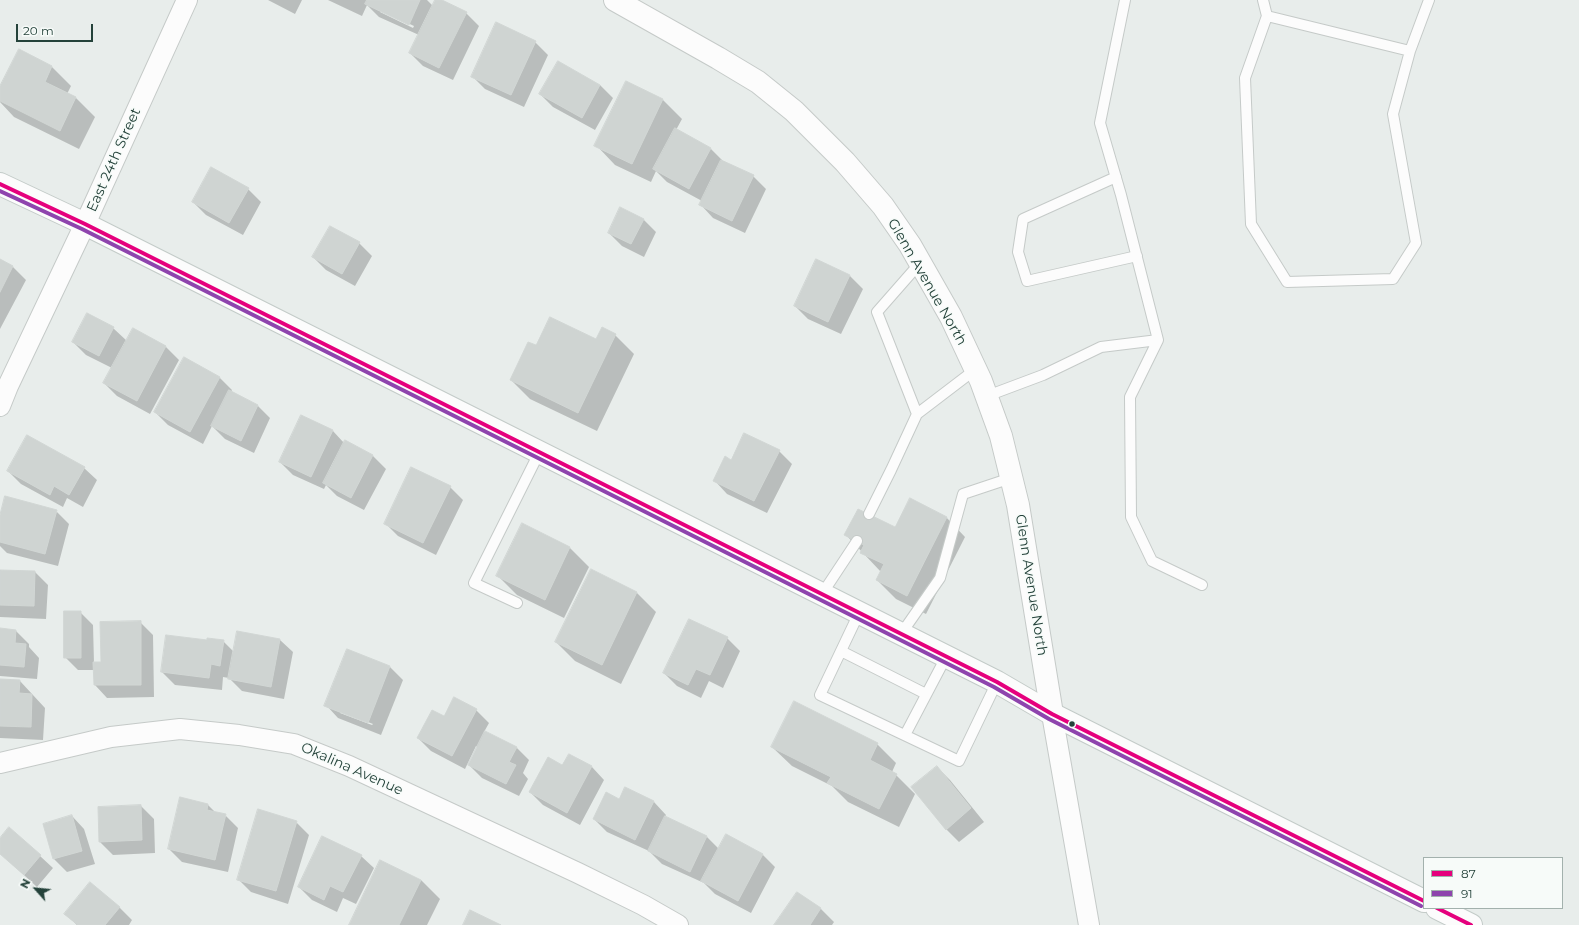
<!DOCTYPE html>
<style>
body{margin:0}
#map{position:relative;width:1579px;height:925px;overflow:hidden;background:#e8edeb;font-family:Montserrat,sans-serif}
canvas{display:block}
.legend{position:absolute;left:1423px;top:857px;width:140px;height:52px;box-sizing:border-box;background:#f7fbf9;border:1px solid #a3b1ad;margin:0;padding:5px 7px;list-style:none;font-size:12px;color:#24423a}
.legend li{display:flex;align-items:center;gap:8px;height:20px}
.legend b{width:20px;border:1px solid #a3b1ad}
.north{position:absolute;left:16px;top:869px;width:40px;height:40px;-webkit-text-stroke:3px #f7fbf9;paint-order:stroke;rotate:297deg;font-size:11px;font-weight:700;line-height:16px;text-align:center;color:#24423a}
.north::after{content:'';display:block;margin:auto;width:14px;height:18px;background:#24423a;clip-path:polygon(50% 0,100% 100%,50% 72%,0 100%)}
.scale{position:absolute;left:16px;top:24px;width:77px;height:18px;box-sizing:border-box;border:2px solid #24423a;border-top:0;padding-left:5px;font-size:12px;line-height:14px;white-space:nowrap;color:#24423a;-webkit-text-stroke:3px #f7fbf9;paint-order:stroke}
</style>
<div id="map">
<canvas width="1579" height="925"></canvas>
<ul class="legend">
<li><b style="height:5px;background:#e5007d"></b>87</li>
<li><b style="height:5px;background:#8e44ad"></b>91</li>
</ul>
<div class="north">N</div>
<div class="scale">20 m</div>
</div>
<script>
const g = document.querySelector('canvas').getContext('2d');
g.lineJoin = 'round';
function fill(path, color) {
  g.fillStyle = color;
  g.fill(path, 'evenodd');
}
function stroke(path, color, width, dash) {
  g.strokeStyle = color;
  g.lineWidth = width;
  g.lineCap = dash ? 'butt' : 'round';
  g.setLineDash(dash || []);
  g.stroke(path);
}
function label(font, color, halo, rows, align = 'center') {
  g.font = font + ' Montserrat,sans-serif';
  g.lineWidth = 3;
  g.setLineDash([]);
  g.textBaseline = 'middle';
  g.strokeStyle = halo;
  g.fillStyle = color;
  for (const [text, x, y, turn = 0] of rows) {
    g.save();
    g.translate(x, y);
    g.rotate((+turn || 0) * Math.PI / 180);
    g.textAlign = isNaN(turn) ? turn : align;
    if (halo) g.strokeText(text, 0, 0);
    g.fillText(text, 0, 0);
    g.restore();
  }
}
fill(new Path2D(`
 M268,0H302L295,14Z
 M328,0H427L433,6L436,0H440L466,13L479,26L453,80L423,66L410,53L419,35L379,17L367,5L362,16ZM380,10L414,26L413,28L380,12Z
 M535,42L548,55L524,107L485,89L472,76Z
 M19,50L52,67L71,86L67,94L76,98L95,117L79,149L14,117L0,102V89Z
 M626,82L663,100L682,119L676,130L711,149L723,161L753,176L766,189L745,233L713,218L701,205L702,201L667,182L656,171L651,182L615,165L596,145Z
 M600,85L613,98L595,130L553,107L540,94Z
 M248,189L261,202L243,235L206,215L193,202Z
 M643,219L656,232L644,257L622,246L609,233Z
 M359,243L372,256L355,286L326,270L313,257Z
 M817,260L850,276L863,289L841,334L808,319L795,306Z
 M0,261L13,267L26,280L0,329Z
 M113,328L127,341L133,330L166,347L179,360L150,414L117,396L104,383L112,368L86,355L73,342Z
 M615,335L634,354L597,431L530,399L511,380L537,347L597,341Z
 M219,377L232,390L231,392L258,406L270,418L254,453L225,439L212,426L203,444L168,425L155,412Z
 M302,417L333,431L344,443L373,456L386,469L364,510L337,496L326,485L324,489L293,475L280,462Z
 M779,451L792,464L767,513L727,494L715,481Z
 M84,468L97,480L83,507L67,498L63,507L21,484L8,471Z
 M450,487L463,500L436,555L398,536L385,523Z
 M56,511L69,524L58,566L7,553L0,546V519Z
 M946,517L965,537L926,614L896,599L877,580L881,572L846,535L896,529Z
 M523,525L570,548L589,567L564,618L517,595L498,576Z
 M0,571L35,572L48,585L46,619L0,617Z
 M591,571L637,593L656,612L621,684L575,661L556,642Z
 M80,612L93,625L94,663H102L140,622L153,635L154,697L107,698L95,685L94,670H78L65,657Z
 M0,629L16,631L29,644V647L39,658L37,679L0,676Z
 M727,638L740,651L723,688L709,681L701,698L677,686L664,673Z
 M280,640L293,652L284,699L242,691L229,678L223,677L222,690L175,685L162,672L208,641H223L234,652Z
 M347,650L390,667L403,680L381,735L338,718L326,705ZM340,711L373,724L372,725L340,713Z
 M0,680L20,681L45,708L43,740L0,738Z
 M476,710L489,723L484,732L516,747L529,760L523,773L528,779L519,796L482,778L469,765L478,747L476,746L465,769L431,751L418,738L445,718Z
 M877,744L896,763L892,772L896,775L915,794L899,827L848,802L832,786L792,766L772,747Z
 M563,766L592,767L604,780L580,825L543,805L530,792Z
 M937,767L950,780L984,822L959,842L946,829Z
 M180,798L208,805L216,813L225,815L238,828L228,872L182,862L169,849Z
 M620,800L654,802L666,815L665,817L707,837L719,849L762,854L775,867L751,913L715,894L704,883L662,864L649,851L607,832L594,819Z
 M141,806L154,819L155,853L113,855L100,842Z
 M72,816L84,829L95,864L67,872L54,859L44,824Z
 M296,822L309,835L288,904L251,892L238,879Z
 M0,839L40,856L53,868L37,887L0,853Z
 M361,856L374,868L356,904L343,898L337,912L312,900L299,887Z
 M421,880L440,899L427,925H350Z
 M90,883L120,908L132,920L129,925H77L65,914Z
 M797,893L821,909L834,922L832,925H775Z`), '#0003');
const building = new Path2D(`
 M367,0H420L409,25L365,4Z
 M435,0H442L467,12L439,68L409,53Z
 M496,22L536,41L511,95L471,77Z
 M19,49L52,66L45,82L76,97L60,131L0,101V86Z
 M558,61L600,85L582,118L539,94Z
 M626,81L663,99L632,164L594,146Z
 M675,128L711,148L689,189L653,169Z
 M721,160L754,175L732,221L699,205Z
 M211,167L249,188L229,223L192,202Z
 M620,207L644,219L631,244L608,233Z
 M330,226L360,242L342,274L312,257Z
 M0,259L13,266L0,292Z
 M816,259L850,275L828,322L794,306Z
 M87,313L114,327L99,356L72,342Z
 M550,317L596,339L602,327L616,334L578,413L510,380L528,342L536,345Z
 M133,328L166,346L137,401L103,383Z
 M184,357L220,377L190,432L154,412Z
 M229,390L258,405L241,441L211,426Z
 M301,415L333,430L311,477L279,462Z
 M744,433L780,450L754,501L713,481L725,456L731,460Z
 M27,435L85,467L69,495L54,486L50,495L7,471Z
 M345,440L373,455L351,498L323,483Z
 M411,467L451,486L423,543L384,524Z
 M5,496L57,510L45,554L0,542V515Z
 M910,498L947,517L907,596L876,580L884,564L860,553L864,545L844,535L858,509L895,527Z
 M522,523L570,547L545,600L496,576Z
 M591,569L637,592L602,665L555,642Z
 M0,570L35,571L34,606L0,605Z
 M64,611H81V658H64Z
 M689,619L728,637L710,675L696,669L688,685L663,673Z
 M141,621V685H94L93,662H101L100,622Z
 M0,628L16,630L15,643L26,644L24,667L0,665Z
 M237,631L280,639L271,687L228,679Z
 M166,635L207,640V638L224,640L220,666L211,664L209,678L161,672Z
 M347,649L390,666L368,723L324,706Z
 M0,679L20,680L19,693L32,694L31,727L0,726Z
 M454,697L477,709L452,756L417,738L432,710L444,716Z
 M794,701L878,743L870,760L897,774L879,809L827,783L831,777L771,747Z
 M485,731L517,747L509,762L516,765L506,784L468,765Z
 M569,754L592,766L567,813L529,792L548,757L562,765Z
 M937,766L971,808L946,830L911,787Z
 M625,787L654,801L635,840L593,819L606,792L619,799Z
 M180,797L208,804L207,810L226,814L215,860L168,849Z
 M141,805L142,840L99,842L98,807Z
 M258,809L297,821L276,891L237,880Z
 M72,815L82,851L53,859L43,824Z
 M665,816L707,836L690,872L648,851Z
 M9,827L41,855L24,875L0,854V838Z
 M726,834L763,854L738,901L701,881Z
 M322,836L362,855L343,892L330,886L324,900L298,887Z
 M380,860L421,880L399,925H349Z
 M90,882L120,907L105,925H78L64,914Z
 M797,892L821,908L810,925H774Z
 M470,910L501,925H463Z`);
fill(building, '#cfd4d2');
stroke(building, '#d1d6d4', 1);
const service = new Path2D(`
 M1125,0L1100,123L1121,195L1158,340L1130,397L1131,517L1152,561L1202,585
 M1263,0L1267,16L1245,78L1251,224L1287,282L1393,279L1416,243L1393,114L1410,51L1429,0
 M1267,16L1410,51
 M1116,177L1023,219L1018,252L1027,281L1137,256
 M920,263L877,312L917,414L976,369
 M987,396L1043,375L1101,347L1158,340
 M869,514L891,470L917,414
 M822,594L857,541
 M517,603L474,583L539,453
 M859,613L820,695L959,761L997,682
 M901,634L940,578L963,494L1011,478
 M841,651L926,694
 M905,735L946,657`);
const minor = new Path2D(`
 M0,406L8,386L85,224L187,0
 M1052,714L1089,925
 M0,763L111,737L180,729L239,735L294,744L349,766L578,873L643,905L678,925`);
const tertiary = new Path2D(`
 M615,0L718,58L758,82L794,111L845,162L883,206L910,245L951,317L981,381L1001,436L1018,505L1052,714`);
const secondary = new Path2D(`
 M0,184L85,224L997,682L1052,714L1424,901
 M1437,908L1471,925`);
stroke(service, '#c5cac8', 12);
stroke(minor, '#c5cac8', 22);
stroke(tertiary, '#c5cac8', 24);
stroke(secondary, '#c3cbc8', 24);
stroke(service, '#fcfcfc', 10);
stroke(minor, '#fcfcfc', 20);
stroke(tertiary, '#fcfcfc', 22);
stroke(secondary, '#fcfcfc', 22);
stroke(new Path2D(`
 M0,184L85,224L997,682L1052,714L1424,901
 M1437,908L1471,925`), '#e5007d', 4);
stroke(new Path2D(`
 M0,191L82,229L994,687L1049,719L1421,906`), '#8e44ad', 4);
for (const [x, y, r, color] of [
 [1072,724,3.5,"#24423a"]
]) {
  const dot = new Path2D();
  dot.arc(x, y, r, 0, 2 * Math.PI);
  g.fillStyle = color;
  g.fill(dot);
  stroke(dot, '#f7fbf9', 1.5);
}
label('14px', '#24423a', '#f7fbf9', [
 ["East 24th Street",114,160,-66],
 ["Glenn Avenue North",927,282,60],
 ["Glenn Avenue North",1031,585,81],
 ["Okalina Avenue",352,769,24]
]);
</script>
